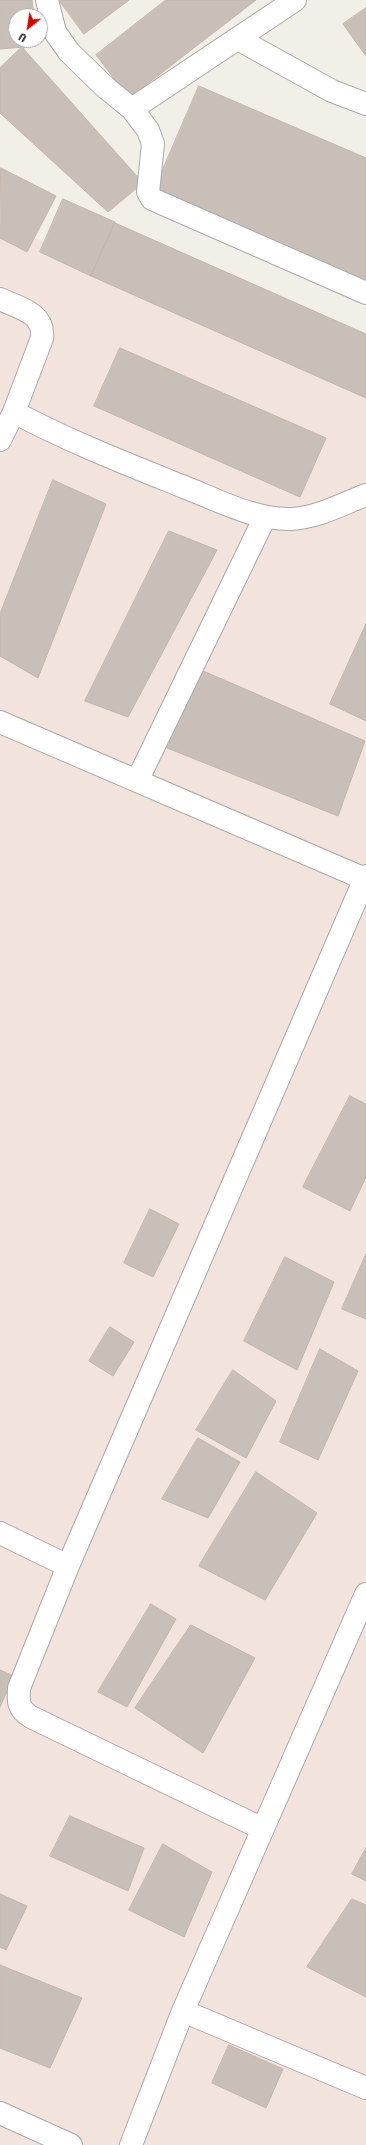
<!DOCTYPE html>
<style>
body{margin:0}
#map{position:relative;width:366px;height:2145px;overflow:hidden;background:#f2efe9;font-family:"Asap Condensed",sans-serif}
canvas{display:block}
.north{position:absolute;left:8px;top:8px;width:40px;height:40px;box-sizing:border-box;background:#fff;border:1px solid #a7a7a7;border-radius:50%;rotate:210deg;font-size:11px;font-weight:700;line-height:16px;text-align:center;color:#222}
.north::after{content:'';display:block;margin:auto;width:14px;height:18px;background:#d40000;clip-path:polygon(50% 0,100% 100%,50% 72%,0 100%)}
</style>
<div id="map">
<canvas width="366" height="2145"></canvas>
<div class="north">U</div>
</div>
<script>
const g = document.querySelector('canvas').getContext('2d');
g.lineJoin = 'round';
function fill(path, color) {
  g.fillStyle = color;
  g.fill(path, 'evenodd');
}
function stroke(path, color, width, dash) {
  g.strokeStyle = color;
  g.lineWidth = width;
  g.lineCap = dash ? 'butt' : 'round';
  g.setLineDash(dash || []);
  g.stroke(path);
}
fill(new Path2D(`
 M0,223L366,382V2145H0Z`), '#f3e3dd');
const building = new Path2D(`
 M0,0H32L34,16H16V40H36V46L0,49Z
 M59,0H129L84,34Z
 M166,0H256L129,98L96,55Z
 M366,8V56L343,24Z
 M22,47L143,183L108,212L0,113V68Z
 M199,86L366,158V287L152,195Z
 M1,168L56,196L27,252L0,238Z
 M63,199L115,222L91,276L40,252Z
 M115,223L366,334V398L91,276Z
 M120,348L326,438L300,497L94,406Z
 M53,480L106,504L38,678L0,656V614Z
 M169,531L217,550L128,717L85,701Z
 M366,624V721L330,704Z
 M194,667L365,741L338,816L167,748Z
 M350,1096L366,1104V1177L350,1211L303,1187Z
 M150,1209L179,1224L153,1277L124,1263Z
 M366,1254V1319L342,1309Z
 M285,1257L334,1282L297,1370L244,1341Z
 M110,1327L134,1342L113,1376L89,1361Z
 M320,1349L358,1371L318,1460L280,1442Z
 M233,1370L276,1401L246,1458L196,1430Z
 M198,1438L240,1462L208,1518L162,1499Z
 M256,1472L317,1513L265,1600L199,1566Z
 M151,1604L176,1619L127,1707L98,1692Z
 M191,1625L255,1658L203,1753L135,1708Z
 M0,1670L14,1676L0,1707Z
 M70,1816L144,1848L128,1891L50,1856Z
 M163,1844L212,1872L184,1937L129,1910Z
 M366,1848V1881L352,1874Z
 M0,1894L27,1906L6,1950L0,1947Z
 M352,1899L366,1905V1997L307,1967Z
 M0,1965L82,1998L50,2068L0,2048Z
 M229,2045L283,2069L266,2108L212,2083Z`);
fill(building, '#c7bfb8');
stroke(building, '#c4b6ab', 1);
const minor = new Path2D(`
 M47,0L55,32L69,52L105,87L132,109L148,130L153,144L148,192L152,199L366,293
 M238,39L332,91L366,104
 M132,109L295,0
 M0,299C19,308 45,313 42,338L14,412C68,441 127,464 184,487C218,500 254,520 291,519C317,518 342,504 366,495
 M0,440L14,412
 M0,722L365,879
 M137,781L265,517
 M0,1533L68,1566
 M263,1829L31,1717C18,1709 18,1702 19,1688L68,1566L366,876
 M183,2011L366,2088
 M0,2113L71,2145
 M131,2145L183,2011L366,1594`);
stroke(minor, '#a9a9a9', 24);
stroke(minor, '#fff', 22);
</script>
